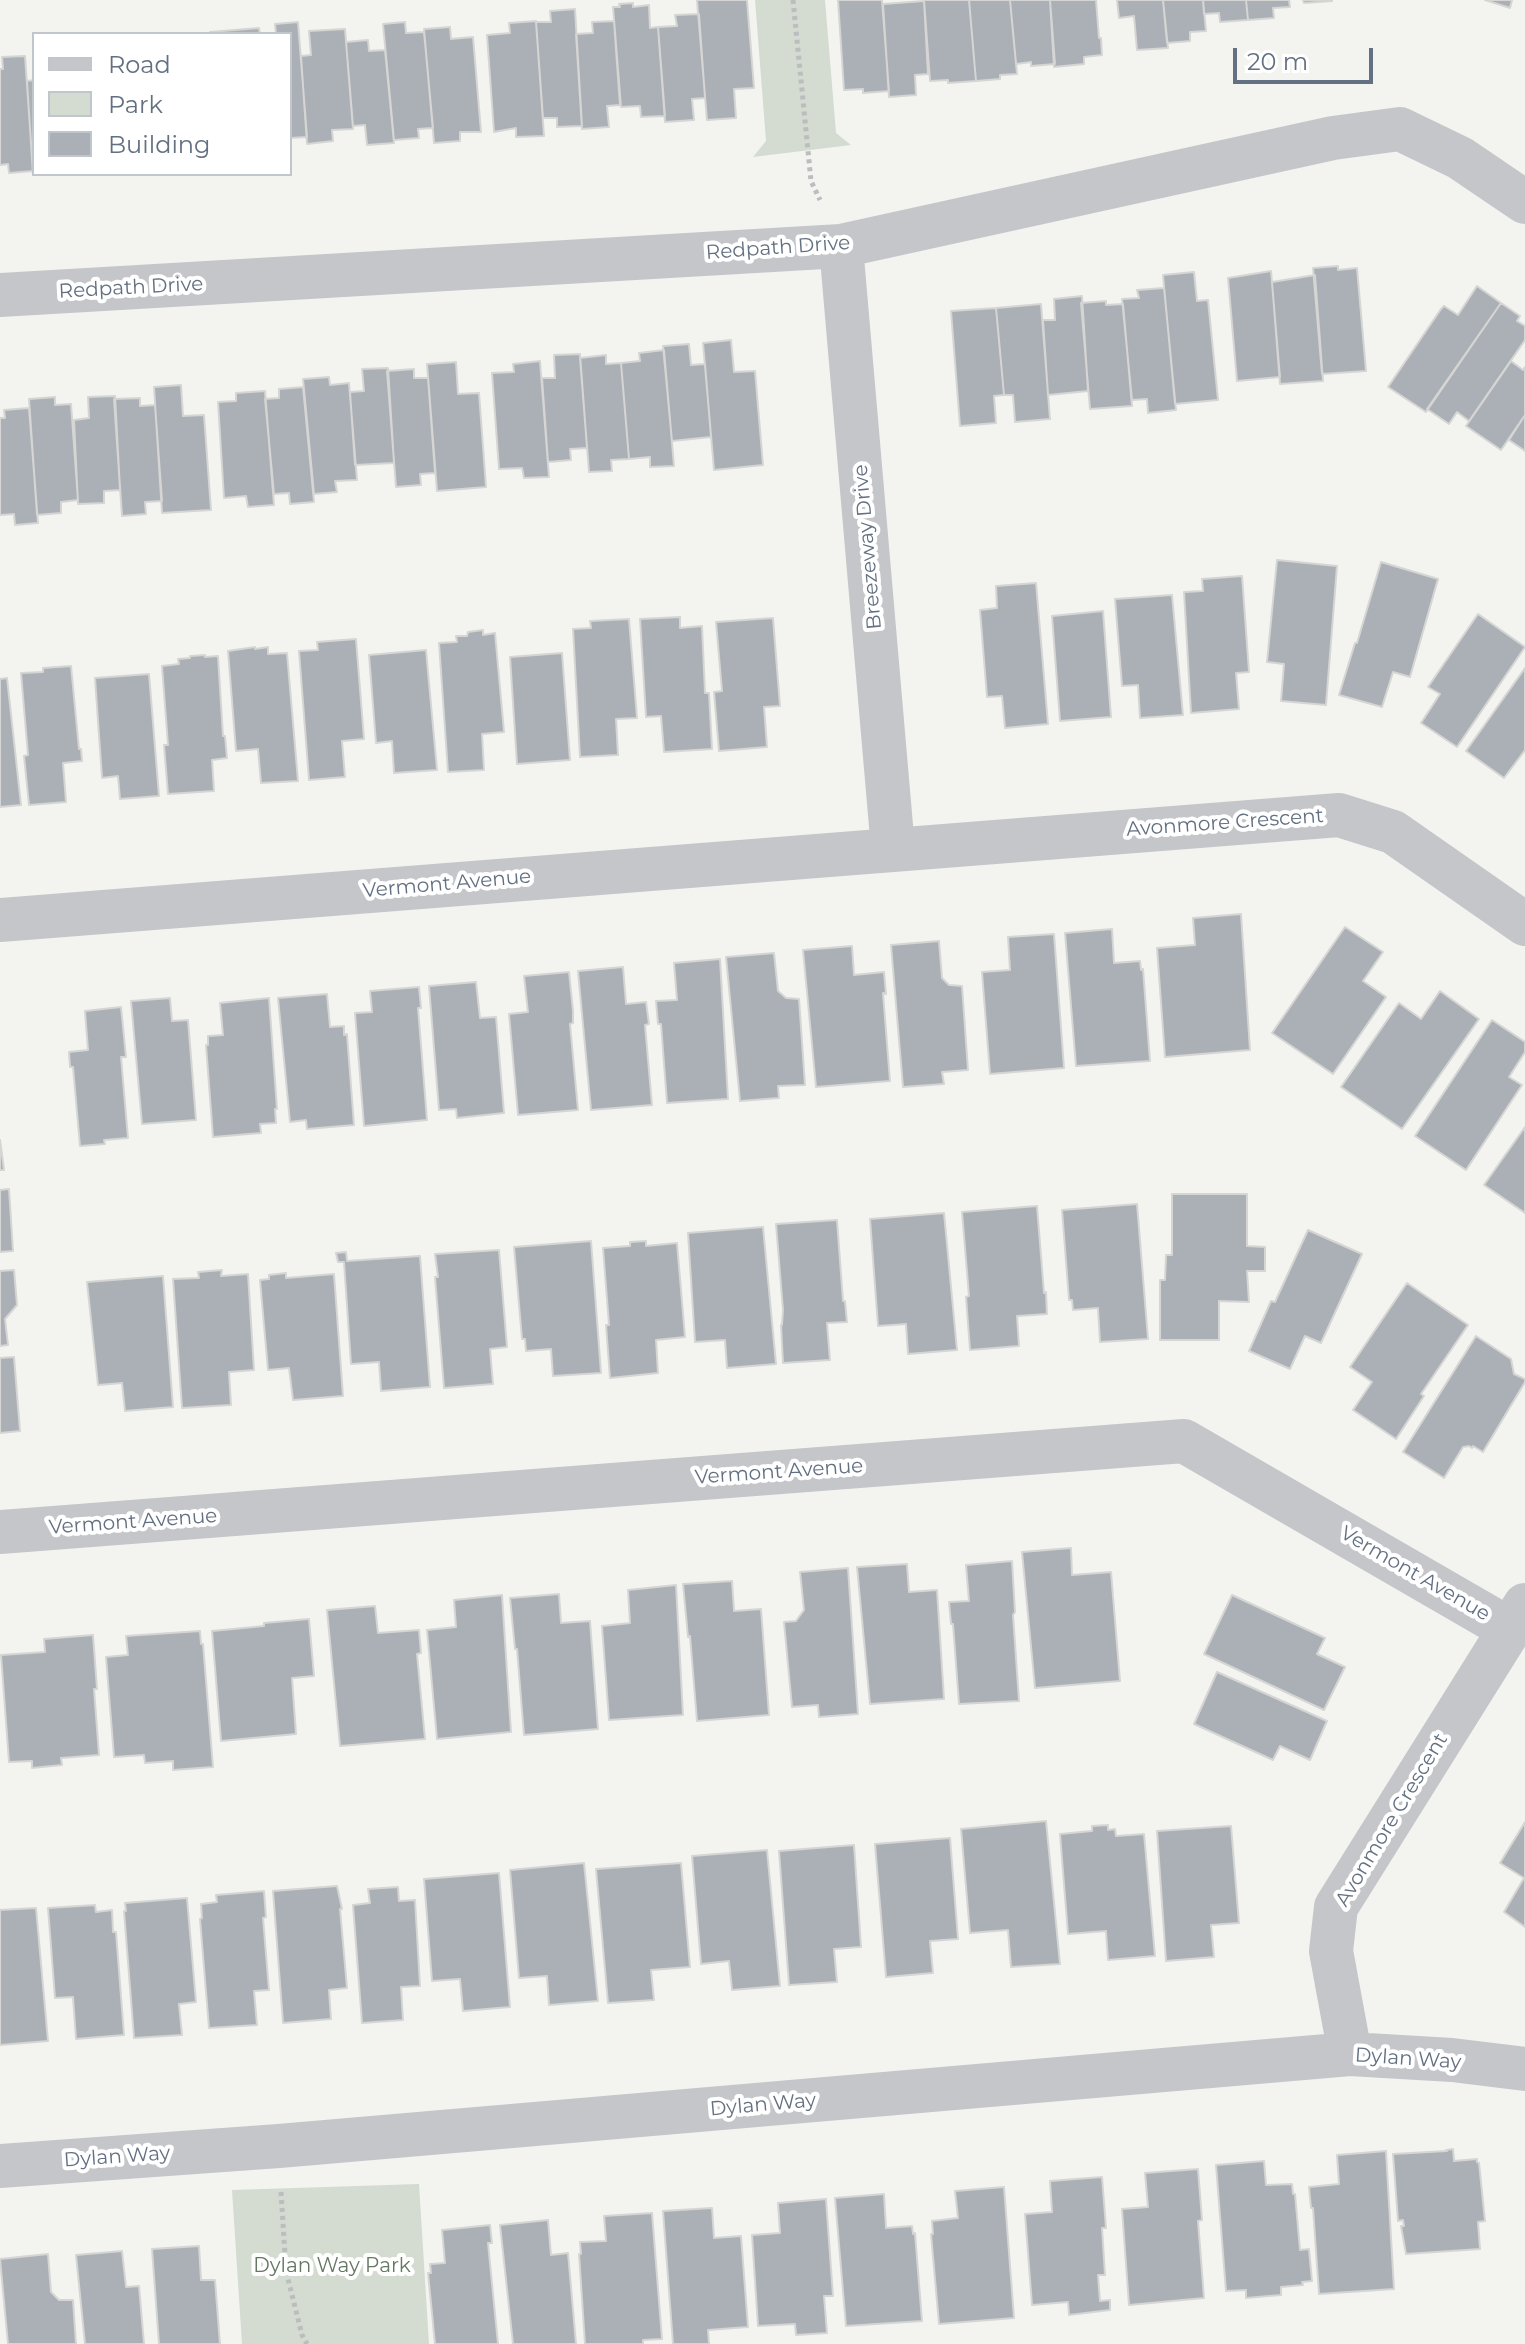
<!DOCTYPE html>
<style>
body{margin:0}
#map{position:relative;width:1525px;height:2344px;overflow:hidden;background:#f3f4f0;font-family:Montserrat,sans-serif}
canvas{display:block}
.legend{position:absolute;left:32px;top:32px;width:260px;height:144px;box-sizing:border-box;background:#fff;border:2px solid #c1c6cd;margin:0;padding:10px 14px;list-style:none;font-size:24px;color:#637081}
.legend li{display:flex;align-items:center;gap:16px;height:40px}
.legend b{width:40px;border:2px solid #c1c6cd}
.scale{position:absolute;left:1233px;top:48px;width:140px;height:36px;box-sizing:border-box;border:4px solid #637081;border-top:0;padding-left:10px;font-size:24px;line-height:28px;white-space:nowrap;color:#637081;-webkit-text-stroke:6px #fff;paint-order:stroke}
</style>
<div id="map">
<canvas width="1525" height="2344"></canvas>
<ul class="legend">
<li><b style="height:10px;background:#c4c6ca"></b>Road</li>
<li><b style="height:22px;background:#d4dbd1"></b>Park</li>
<li><b style="height:22px;background:#aab0b6"></b>Building</li>
</ul>
<div class="scale">20 m</div>
</div>
<script>
const g = document.querySelector('canvas').getContext('2d');
g.lineJoin = 'round';
function fill(path, color) {
  g.fillStyle = color;
  g.fill(path, 'evenodd');
}
function stroke(path, color, width, dash) {
  g.strokeStyle = color;
  g.lineWidth = width;
  g.lineCap = dash ? 'butt' : 'round';
  g.setLineDash(dash || []);
  g.stroke(path);
}
function label(font, color, halo, rows, align = 'center') {
  g.font = font + ' Montserrat,sans-serif';
  g.lineWidth = 8;
  g.setLineDash([]);
  g.textBaseline = 'middle';
  g.strokeStyle = halo;
  g.fillStyle = color;
  for (const [text, x, y, turn = 0] of rows) {
    g.save();
    g.translate(x, y);
    g.rotate((+turn || 0) * Math.PI / 180);
    g.textAlign = isNaN(turn) ? turn : align;
    if (halo) g.strokeText(text, 0, 0);
    g.fillText(text, 0, 0);
    g.restore();
  }
}
fill(new Path2D(`
 M755,0H825L836,133L851,145L753,157L766,141Z
 M419,2184L429,2344H242L232,2190Z`), '#d4dbd1');
const building = new Path2D(`
 M697,0H747L754,88L734,89L736,118L707,120Z
 M838,0H882L889,91L863,93V89L844,90Z
 M969,0L976,81L948,83V80L930,81L924,0Z
 M969,0H1010L1017,74L1000,75V79L976,81Z
 M1010,0H1050L1055,64L1031,66V62L1016,64Z
 M1050,0H1096L1099,38H1101L1102,55L1084,57V64L1054,67Z
 M1117,0H1163L1168,48L1137,50L1134,16L1119,18Z
 M1163,0H1203L1206,31L1190,32V41L1167,43Z
 M1203,0H1246L1248,20L1220,22L1219,13L1204,14Z
 M1246,0H1289L1290,7L1273,8L1274,18L1248,20Z
 M1303,0H1332V1L1304,3Z
 M1485,0H1512L1510,8Z
 M924,1L928,74L915,75L916,95L889,97L883,4Z
 M633,3V7L649,5L650,28L658,27L665,116L641,117L640,106L621,107L613,7H620L619,4Z
 M575,9L582,126L557,127V118H543L536,22H551L550,11Z
 M699,14L705,98L692,99L694,120L665,122L658,27L677,26L675,15Z
 M536,21L544,136L516,137V128L494,132L487,35L510,33L509,23Z
 M614,21L620,105L607,106L609,127L582,129L576,34L593,33L592,22Z
 M298,22L307,137L290,138V34H276L275,24Z
 M405,22L406,33L424,32L433,128L418,129L419,138L394,140L383,24Z
 M450,27L451,39L473,37L481,132H460V141L434,143L424,29Z
 M259,28L260,34H211L210,32Z
 M345,29L353,129L332,130L333,141L307,144L301,56L311,55L309,31Z
 M368,40L369,51L385,50L394,143L367,145L365,125L353,126L346,42Z
 M25,56L33,171L9,173L8,164L0,165V69H3L2,57Z
 M34,80V174H59L33,175L27,81Z
 M1338,266V270L1357,268L1366,371L1322,374L1313,268Z
 M1271,271L1280,377L1237,381L1228,278Z
 M1194,272L1197,301L1208,300L1218,400L1175,404L1163,275Z
 M1315,275L1323,381L1280,384L1272,282Z
 M1477,286L1501,303L1426,412L1388,387L1441,309L1444,306L1458,315Z
 M1164,288L1176,410L1148,413L1147,399L1132,400L1122,299L1139,298L1137,290Z
 M1082,296L1088,391L1048,395L1043,320H1055L1054,299Z
 M1106,301V305L1123,304L1132,406L1090,409L1081,303Z
 M1501,303L1520,316L1517,321L1525,326V340L1469,421L1457,412L1449,424L1427,409Z
 M1041,304L1050,419L1015,422L1013,395H1004L996,308Z
 M996,308L1004,395L994,396L996,423L960,426L951,311Z
 M731,340L734,372L755,371L763,465L714,470L703,343Z
 M689,344L691,365L705,364L711,437L672,441L663,346Z
 M664,350L674,466L650,467V457L629,459L621,363L640,361L639,353Z
 M580,354L587,448L570,449L571,460L548,462L542,378H555L554,355Z
 M606,355V364L621,363L629,459L611,460L612,471L589,472L580,358Z
 M540,361L549,477L524,478L522,468L499,469L492,373L514,372L513,364Z
 M1511,361L1523,370L1525,367V415L1501,450L1466,426Z
 M456,362L458,394L479,393L486,487L437,491L427,364Z
 M388,368L394,463L355,465L350,392L364,391L362,369Z
 M414,369V378H428L435,473L420,474L421,485L396,487L387,371Z
 M329,377L330,385L349,383L357,480L335,481L337,492L314,494L303,379Z
 M181,385L183,416L204,415L211,510L162,513L154,387Z
 M303,387L314,502L290,504L289,493L274,494L265,399L279,398V389Z
 M265,391L274,505L248,507L246,496L224,498L218,402L236,401V393Z
 M115,396L120,490L104,491V503L78,504L74,420L89,418L88,397Z
 M55,397V405L71,404L78,500L61,502V513L37,515L29,399Z
 M140,398V406L155,405L162,501L145,502L146,514L122,516L114,399Z
 M29,408L38,523L15,525L14,514L0,515V418H5L4,410Z
 M1525,415V451L1509,440Z
 M1277,560L1337,566L1326,705L1281,701L1284,664L1267,662Z
 M1381,562L1438,579L1410,677L1393,672L1382,707L1339,695L1355,643H1357Z
 M1242,576L1249,672L1236,673L1239,709L1191,713L1184,592L1203,591L1202,579Z
 M1036,583L1048,724L1005,728L1002,696L987,697L980,610L997,608L996,586Z
 M1172,595L1183,715L1140,718L1138,685L1122,686L1115,599Z
 M1103,611L1111,717L1060,721L1052,616Z
 M1478,614L1525,647L1457,747L1421,723L1440,694L1428,687Z
 M680,617V628L702,626L705,693H709L712,749L664,752L661,716L646,717L640,619Z
 M773,618L780,706L764,707L767,747L719,751L714,692L722,691L716,622Z
 M629,619L637,718L616,719L618,755L580,757L573,629L591,628L590,621Z
 M483,630V635L495,633L504,732L482,734L484,770L448,772L439,643L457,642L456,636H467L468,632Z
 M356,639L364,739L342,741L345,777L309,780L299,651L318,650L317,642Z
 M255,647V649L268,647V654L287,653L298,781L261,783L258,749L236,751L228,651Z
 M426,650L437,770L394,773L392,741L376,743L369,655Z
 M562,653L570,760L517,764L510,657Z
 M205,655V657L218,656L223,736H225L227,758L212,760L214,791L168,794L164,745H168L162,666L179,664L178,659L190,658V656Z
 M71,666L79,749H81L82,761L63,763L66,802L29,805L24,756L28,755L21,673L43,672V668Z
 M1525,668V750L1504,778L1466,751Z
 M149,674L159,796L120,799L118,776L102,778L95,678Z
 M7,678L21,805L0,807V679Z
 M1241,914L1250,1050L1165,1057L1157,948L1195,945L1193,918Z
 M1345,927L1383,952L1363,981L1386,997L1333,1074L1272,1033Z
 M1112,929L1114,963L1140,961L1141,970L1143,969L1150,1061L1076,1066L1065,933Z
 M1054,934L1064,1068L990,1074L982,972L1010,970L1008,937Z
 M939,941L942,978L949,985L962,986L968,1070L942,1072L944,1084L903,1087L891,945Z
 M852,946L854,975L884,972L886,994L883,993L890,1081L816,1087L803,950Z
 M774,953L778,991L786,998L799,999L805,1085L778,1086L779,1098L740,1101L726,957Z
 M720,959L728,1099L667,1103L661,1024H658L656,1001L677,1000L674,963Z
 M623,967L626,1004L646,1002L649,1024L645,1025L652,1105L591,1110L578,971Z
 M569,972L573,1011V1023L570,1024L578,1110L518,1115L509,1014L528,1012L524,976Z
 M476,982L480,1018L496,1017L504,1113L457,1118L456,1109L439,1110L429,986Z
 M419,987L421,1008H418L427,1120L364,1126L355,1013L372,1012L370,991Z
 M1440,991L1479,1019L1402,1129L1341,1087L1399,1003L1421,1019Z
 M327,994L330,1027L344,1026V1035L347,1034L354,1125L307,1129L306,1120L290,1122L278,998Z
 M170,998L172,1021L188,1020L196,1120L142,1124L131,1001Z
 M269,998L277,1109H275L276,1123L260,1124L261,1133L213,1137L206,1045H208V1036L223,1035L220,1003Z
 M121,1007L126,1057H121L128,1138L104,1140L105,1144L80,1146L73,1067H70L69,1052L88,1050L85,1011Z
 M1492,1020L1525,1042V1052L1509,1077L1522,1085L1466,1170L1415,1136Z
 M1525,1127V1213L1484,1185Z
 M0,1140L4,1170H0Z
 M9,1189L13,1251L0,1252V1190Z
 M1172,1194H1247V1246L1265,1247V1271H1247L1249,1302L1219,1301V1340H1160V1280H1165L1166,1255H1172Z
 M1137,1204L1148,1339L1100,1342L1098,1308L1073,1310L1072,1300H1069L1062,1210Z
 M1037,1206L1044,1293L1046,1292L1047,1314L1017,1316L1019,1346L970,1350L966,1297L969,1296L962,1212Z
 M944,1213L957,1350L908,1354L906,1324L878,1326L870,1219Z
 M837,1220L843,1301H845L847,1322L827,1323L830,1360L783,1363L781,1325H782L783,1310L776,1224Z
 M763,1227L776,1364L727,1368L725,1340L695,1342L688,1233Z
 M1308,1230L1362,1254L1321,1343L1305,1336L1290,1369L1249,1351L1271,1301L1275,1302Z
 M591,1241L601,1373L553,1376L551,1349L526,1351L525,1339H522L514,1247Z
 M646,1241V1246L677,1243L685,1337L656,1340L658,1373L610,1378L606,1325H609L603,1248L630,1246V1242Z
 M499,1250L507,1347L490,1349L493,1384L444,1388L435,1277H438L435,1254Z
 M346,1252L347,1261L420,1256L430,1387L381,1391L379,1362L351,1364L344,1262H338L336,1253Z
 M14,1270L17,1305L5,1319L8,1345L0,1346V1271Z
 M222,1270L221,1276L248,1274L254,1370L229,1372L231,1405L182,1408L173,1279L199,1278L198,1272Z
 M286,1273V1278L334,1274L343,1396L293,1400L289,1368L268,1370L260,1280L269,1279V1275Z
 M163,1276L173,1407L125,1411L122,1383L98,1385L87,1282Z
 M1407,1283L1468,1325L1421,1394L1424,1396L1396,1439L1353,1410L1372,1382L1350,1367Z
 M1476,1336L1511,1359L1514,1374L1525,1379V1382L1483,1452L1473,1446L1472,1448L1469,1446L1463,1447L1444,1478L1403,1452Z
 M14,1357L20,1431L0,1433V1358Z
 M1071,1548L1072,1575L1111,1572L1120,1681L1035,1688L1022,1552Z
 M1012,1561L1015,1612L1013,1615L1019,1701L959,1704L953,1624H951L949,1602L969,1601L966,1565Z
 M907,1564L909,1592L937,1590L944,1699L870,1704L857,1567Z
 M848,1568L858,1714L819,1717L818,1705L792,1707L784,1622L796,1621L804,1610L800,1572Z
 M732,1581L734,1611L761,1609L769,1715L697,1721L690,1636L688,1637L683,1584Z
 M676,1585L683,1715L609,1720L602,1626L630,1623L628,1590Z
 M559,1594L561,1623L590,1621L598,1729L524,1735L517,1649H515L510,1598Z
 M502,1595L511,1732L437,1739L427,1630L456,1627L454,1600Z
 M1232,1595L1325,1638L1317,1654L1345,1667L1324,1710L1204,1654Z
 M375,1606L378,1633L419,1630L421,1653L417,1654L425,1739L340,1746L327,1610Z
 M309,1619L314,1676L292,1678L296,1734L221,1741L212,1631L264,1626V1623Z
 M200,1631L201,1644H203L213,1767L173,1770V1761L145,1763L144,1755L114,1757L106,1657L128,1655L126,1636Z
 M93,1635L97,1689H94L99,1755L61,1758L62,1765L32,1768V1761L9,1762L1,1655L45,1652L44,1639Z
 M1217,1672L1327,1721L1310,1760L1280,1746L1273,1760L1194,1724Z
 M1046,1821L1060,1964L1011,1967L1008,1930L970,1933L961,1829Z
 M1525,1822V1927L1504,1912L1524,1878L1500,1863Z
 M1108,1825V1830L1115,1829L1116,1836L1144,1834L1155,1956L1108,1960L1106,1931L1068,1934L1060,1834L1092,1831V1826Z
 M1231,1826L1239,1923L1211,1925L1214,1957L1166,1961L1157,1831Z
 M950,1838L958,1939L930,1941L933,1973L886,1977L875,1844Z
 M854,1845L861,1947L834,1949L837,1982L789,1985L779,1851Z
 M767,1850L780,1986L732,1990L729,1961L701,1964L692,1856Z
 M584,1863L598,2001L549,2005L547,1976L519,1978L510,1870Z
 M681,1863L690,1967L651,1970L654,2000L608,2003L596,1869Z
 M499,1873L510,2007L463,2011L460,1979L432,1981L424,1879Z
 M337,1886L342,1909H340L347,1988L329,1990L331,2019L283,2023L273,1891Z
 M398,1887L399,1901L415,1900L420,1986L401,1987L403,2020L362,2023L353,1905L370,1903L368,1889Z
 M264,1891L266,1917L263,1918L269,1990L254,1991L257,2025L209,2028L200,1919L202,1918L201,1904L217,1902L216,1895Z
 M187,1898L196,2002L179,2004L182,2035L134,2038L124,1911H126L125,1903Z
 M95,1905L96,1912L112,1910L113,1932H116L124,2035L76,2039L73,1997L55,1998L48,1908Z
 M36,1908L48,2041L0,2045V1910Z
 M1453,2149L1454,2161L1477,2159V2162L1479,2163L1485,2221L1478,2222L1480,2249L1406,2254L1401,2226H1404L1403,2220L1398,2221L1393,2154L1447,2151L1446,2150Z
 M1386,2151L1394,2289L1319,2294L1313,2208H1311L1309,2187L1339,2184L1337,2155Z
 M1264,2161L1266,2185L1292,2184L1293,2194H1295L1300,2250L1309,2249L1312,2281L1302,2282L1303,2285L1281,2287V2295L1246,2298V2290L1226,2291L1216,2165Z
 M1198,2169L1202,2220L1198,2221L1204,2298L1129,2305L1122,2209L1148,2207L1145,2173Z
 M1102,2177L1106,2228H1102L1105,2275H1098L1100,2301L1110,2300V2310L1069,2315L1068,2302L1032,2305L1025,2214L1052,2212L1050,2181Z
 M1004,2187L1014,2318L939,2324L931,2234H933L932,2221L958,2218L955,2191Z
 M884,2194L886,2228L912,2226L913,2234L915,2233L922,2321L846,2326L835,2198Z
 M826,2199L833,2296H824L827,2333L796,2335L795,2324L758,2326L752,2235L780,2233L778,2203Z
 M712,2208L714,2238L741,2236L748,2327L708,2330L709,2344H673L663,2211Z
 M652,2213L662,2339L643,2340V2344H585L579,2254H581L580,2242L606,2241L604,2216Z
 M548,2220L551,2255L568,2253L576,2344H513L500,2225Z
 M490,2225L492,2243H488L498,2344H435L428,2273H431L430,2264L445,2263L442,2230Z
 M199,2246L201,2280H215L220,2344H159L152,2249Z
 M122,2251L126,2287L139,2286L144,2344H85L76,2255Z
 M48,2254L51,2292L59,2300H73L76,2344H8L0,2259Z`);
fill(building, '#aab0b6');
stroke(building, '#d5d5d3', 2);
stroke(new Path2D(`
 M793,0L811,181L820,200
 M281,2192L286,2271L302,2335L307,2344`), '#bbbdbf', 5, [4, 4]);
stroke(new Path2D(`
 M841,246L893,849
 M0,295L841,246L1333,138L1400,129L1460,158L1525,202
 M0,920L1339,815L1393,832L1525,924
 M0,1532L1184,1441L1509,1629
 M1350,2054L1331,1951L1336,1907L1525,1605
 M0,2166L279,2146L1350,2054L1452,2060L1525,2069`), '#c4c6ca', 44);
label('20px', '#637081', '#fff', [
 ["Redpath Drive",778,248,-4],
 ["Redpath Drive",131,288,-3],
 ["Breezeway Drive",868,547,-95],
 ["Avonmore Crescent",1225,823,-4],
 ["Vermont Avenue",447,884,-5],
 ["Vermont Avenue",779,1472,-4],
 ["Vermont Avenue",133,1522,-4],
 ["Vermont Avenue",1415,1574,30],
 ["Avonmore Crescent",1392,1820,-59],
 ["Dylan Way",1408,2059,4],
 ["Dylan Way",763,2105,-5],
 ["Dylan Way",117,2157,-4]
]);
label('20px', '#647862', '#fff', [
 ["Dylan Way Park",332,2266]
]);
</script>
